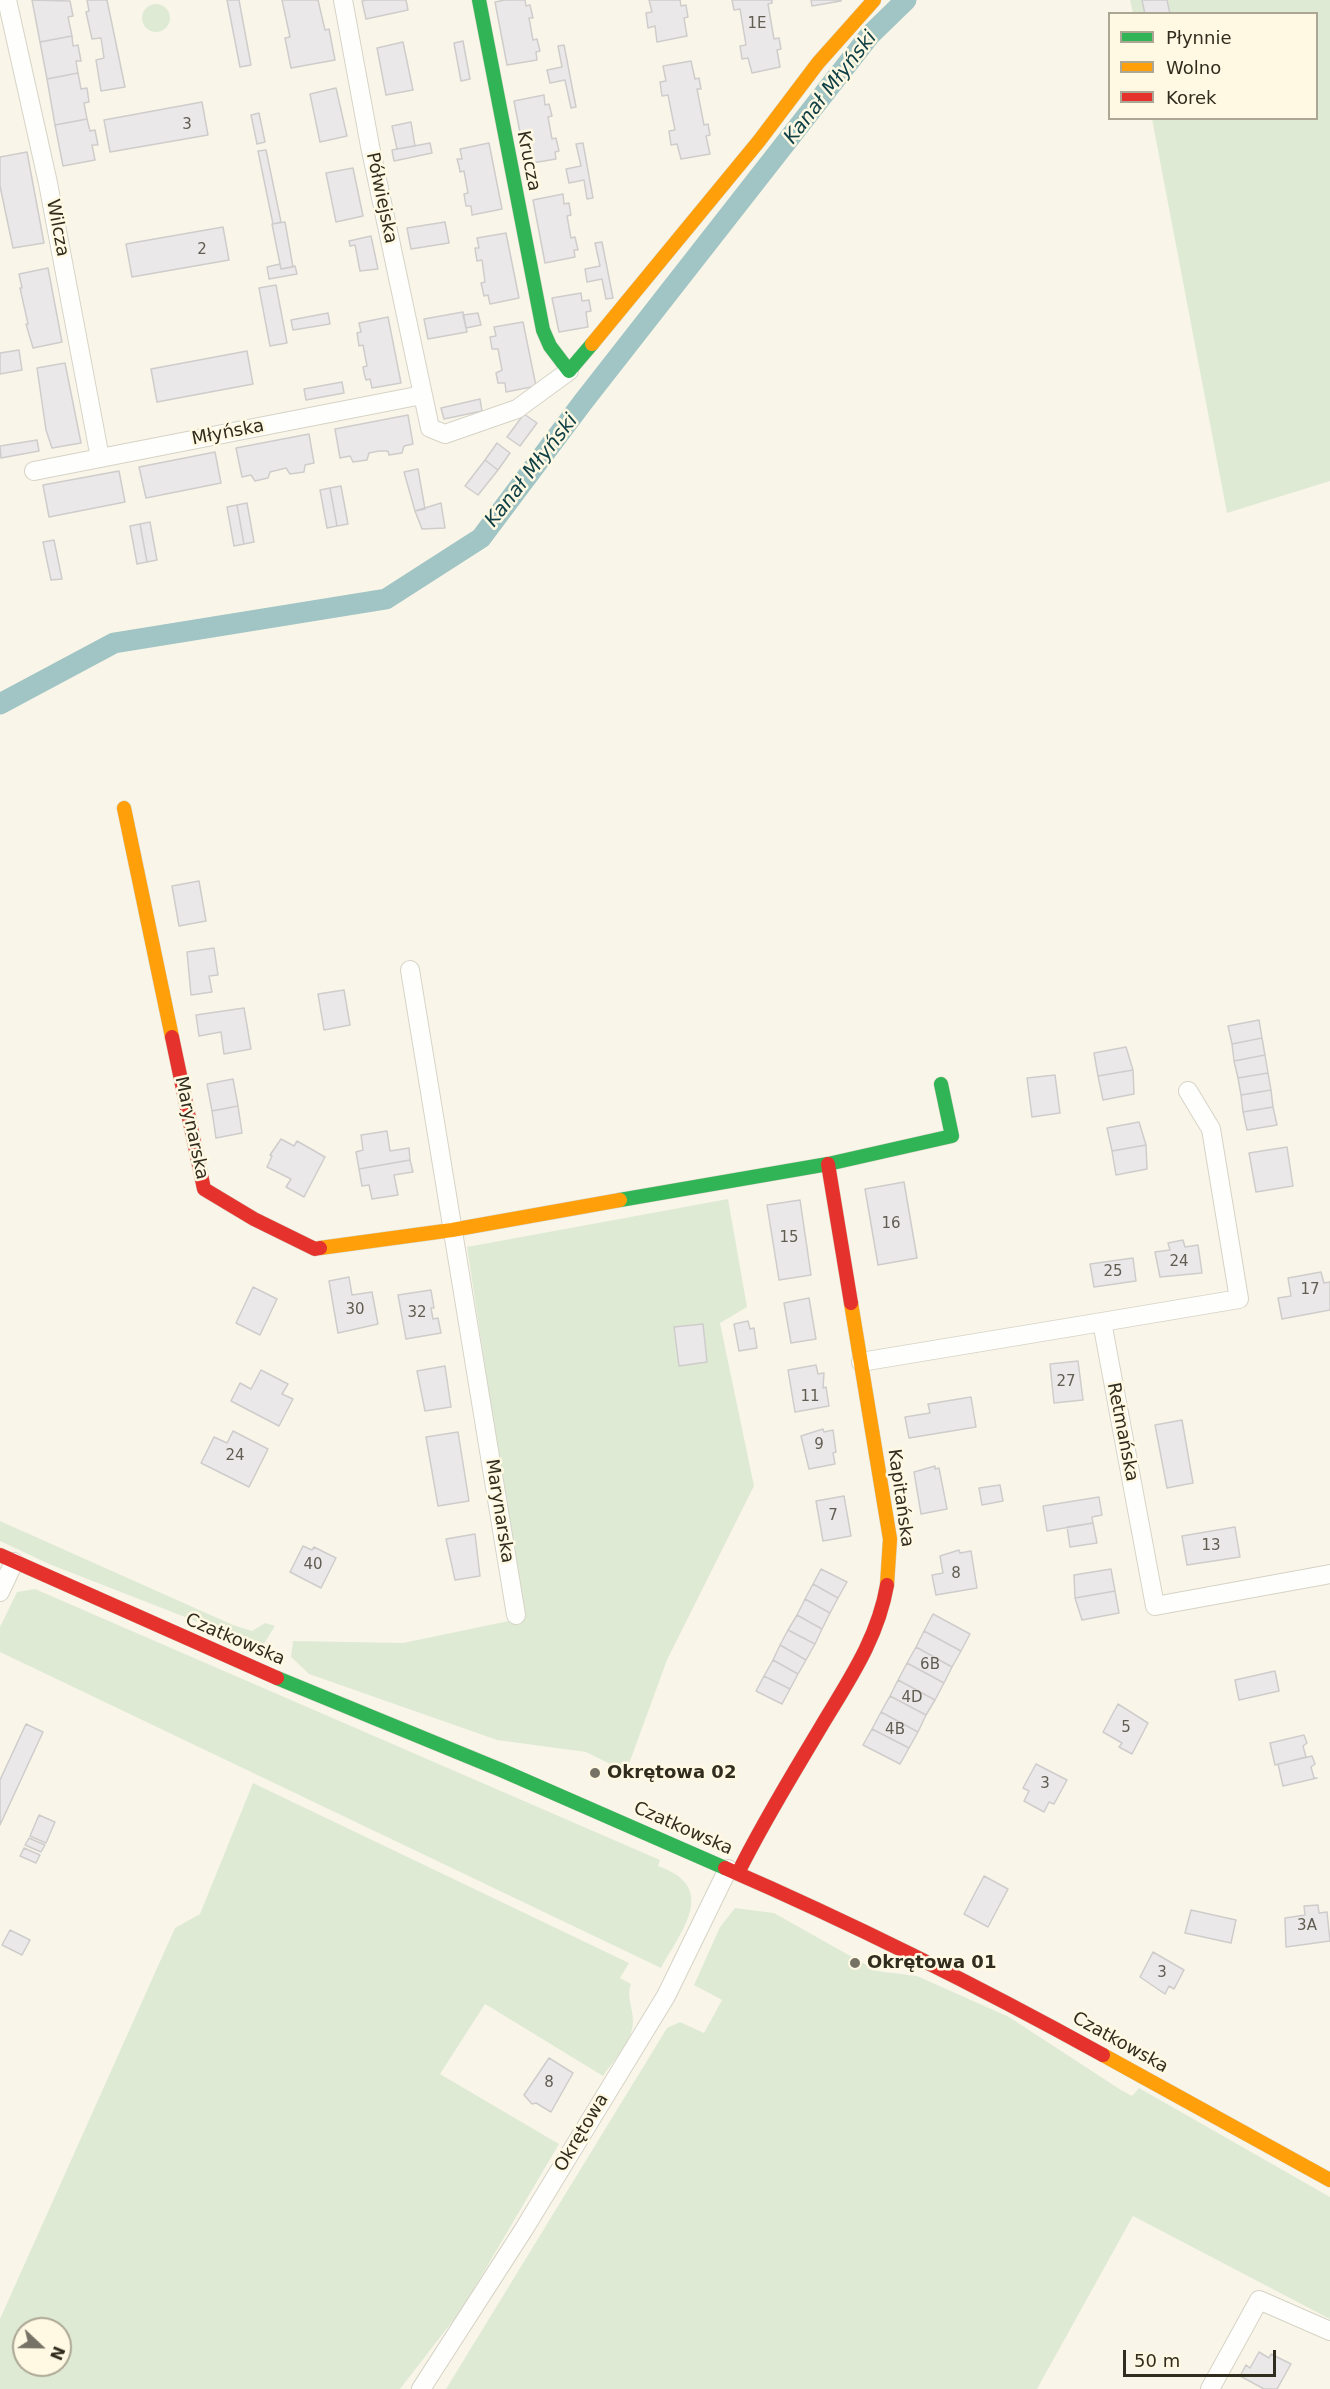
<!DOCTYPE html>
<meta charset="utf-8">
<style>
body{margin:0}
#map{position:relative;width:1330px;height:2389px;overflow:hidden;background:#f9f6e9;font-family:"DejaVu Sans",sans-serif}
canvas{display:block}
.legend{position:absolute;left:1108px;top:12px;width:210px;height:108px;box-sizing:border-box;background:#fff9e3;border:2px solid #aca795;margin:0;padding:8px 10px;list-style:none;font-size:18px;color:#302d1f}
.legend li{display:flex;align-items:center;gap:12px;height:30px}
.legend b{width:30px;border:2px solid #aca795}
.north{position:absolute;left:12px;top:2317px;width:60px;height:60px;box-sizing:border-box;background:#fff9e3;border:2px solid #aca795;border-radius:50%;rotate:112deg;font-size:16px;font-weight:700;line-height:24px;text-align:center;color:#302d1f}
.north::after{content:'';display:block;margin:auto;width:21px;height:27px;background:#767366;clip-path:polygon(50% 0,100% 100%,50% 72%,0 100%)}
.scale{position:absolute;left:1123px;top:2350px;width:153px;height:27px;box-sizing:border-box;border:3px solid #302d1f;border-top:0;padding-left:8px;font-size:18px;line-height:21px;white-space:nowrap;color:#302d1f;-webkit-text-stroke:4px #fff9e3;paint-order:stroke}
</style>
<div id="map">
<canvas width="1330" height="2389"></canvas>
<ul class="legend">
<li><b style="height:8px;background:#30b455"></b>Płynnie</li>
<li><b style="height:8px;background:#ff9f0a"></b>Wolno</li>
<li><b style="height:8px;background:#e5322d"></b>Korek</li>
</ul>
<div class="north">N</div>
<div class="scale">50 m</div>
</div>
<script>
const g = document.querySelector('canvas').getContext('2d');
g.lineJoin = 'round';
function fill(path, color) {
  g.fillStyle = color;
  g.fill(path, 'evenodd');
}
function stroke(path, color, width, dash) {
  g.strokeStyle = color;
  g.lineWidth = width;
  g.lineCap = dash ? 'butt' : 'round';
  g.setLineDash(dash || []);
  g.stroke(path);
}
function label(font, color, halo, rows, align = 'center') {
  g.font = font + ' "DejaVu Sans",sans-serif';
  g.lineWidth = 5;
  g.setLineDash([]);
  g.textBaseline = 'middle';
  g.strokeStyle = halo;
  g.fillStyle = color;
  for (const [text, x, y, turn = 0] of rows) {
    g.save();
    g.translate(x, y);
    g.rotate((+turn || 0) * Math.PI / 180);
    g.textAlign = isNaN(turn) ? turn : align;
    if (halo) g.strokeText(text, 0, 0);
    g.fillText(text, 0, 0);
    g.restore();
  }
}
fill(new Path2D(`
 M1130,0H1330V481L1227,513L1152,119L1316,118V14L1133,13Z
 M142 18a14 14 0 1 1 28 0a14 14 0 1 1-28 0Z
 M728,1199L747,1307L720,1323L754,1486L667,1660L626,1772L586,1752L497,1740L309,1674L291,1657L293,1641L403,1643L523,1618L467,1247Z
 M0,1521L233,1625L252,1631L265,1623L275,1626L262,1647L49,1564L0,1541Z
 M35,1589L660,1860L658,1866C719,1887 682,1930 661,1968L0,1652V1627L17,1592Z
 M253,1783L629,1963L620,1978L631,1984C626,1997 633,2007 633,2021C633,2041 614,2060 603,2076L485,2004L440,2074L559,2144L462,2309L400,2389H0V2319L175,1928L200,1914ZM24,2329H60V2365H24Z
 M735,1908L774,1913L877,1971L917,1976L1009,2017L1121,2090L1132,2096L1139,2088L1330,2197V2319L1133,2216L1037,2389H446L667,2028L680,2022L704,2033L722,2000L694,1985L720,1927Z`), '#dfead5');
stroke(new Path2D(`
 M0,704L114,643L386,599L481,538L583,402L870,35L906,0`), '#a1c4c4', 21);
const building = new Path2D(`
 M32,0L70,1L73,16L68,17L72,36L40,42Z
 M87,0H107L125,87L101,91L96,60L104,58L101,38L92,39L86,12L89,11Z
 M227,0H239L251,65L240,67Z
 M282,0H318L325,30L329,29L335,60L291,68L285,38L290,37Z
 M366,0H406L408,10L366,19L362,1Z
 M505,0H525L526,6L530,5L533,18H529L533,40L537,39L540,51L536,52L537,60L507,65L495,2Z
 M649,0H680L681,6L686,5L688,17L684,18L687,36L657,42L655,26L648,28L646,13L652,12Z
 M732,0H772V3L768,4L774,39L779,38L781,49L777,50L780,67L752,73L748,58L742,59L740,46L746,45L740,9L734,10Z
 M811,0H841V1L812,6Z
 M1142,0H1167L1170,14H1145Z
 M72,36L73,46L78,45L81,61H76L78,73L47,79L40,42Z
 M463,41L470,79L461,81L454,43Z
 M403,42L413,90L386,95L377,48Z
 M564,45L576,107L571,108L565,80L550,83L547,70L562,67L558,46Z
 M691,61L695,79L699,78L701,89H697L704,125L708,124L710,135L706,136L710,154L681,159L677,144L671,145L669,131L675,130L668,95L662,96L660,82L666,81L663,66Z
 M78,73L81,89L87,88L89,102L84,103L87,119L55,125L47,79Z
 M336,88L347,136L320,142L310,94Z
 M544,95L545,105L549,104L552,116L548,117L552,139L556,138L559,151L555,152L556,159L526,164L514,101Z
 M202,102L208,135L110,152L104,120Z
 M259,113L265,142L257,144L251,115Z
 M87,119L90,131L95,130L98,145H92L95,160L63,166L55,125Z
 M411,122L415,146L397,149L392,126Z
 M430,143L432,153L394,161L392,150Z
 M489,143L502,209L472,215L471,206H466L464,194L468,193L464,171L460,172L459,166L457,159H462L460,149Z
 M583,143L593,198L587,199L584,180L569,183L566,169L581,166L576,144Z
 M266,150L281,222L273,224L258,151Z
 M27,152L44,243L13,248L0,186V157Z
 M353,168L363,216L336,222L326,173Z
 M563,194L564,204L569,203L571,215L567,216L571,238L575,237L578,250H574L575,257L545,263L533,200Z
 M285,222L293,267L281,269L272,224Z
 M445,222L449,243L411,249L407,228Z
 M223,227L229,260L132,277L126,244Z
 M506,233L519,298L490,304L488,295L484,296L481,283L485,282L482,260L477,261L476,255L475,248H479L477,238Z
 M371,236L378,269L360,271L355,245L350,246L349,241Z
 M602,242L613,298L606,299L602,279L587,282L585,269L600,266L595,243Z
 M280,264L281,269L295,266L297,274L269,279L267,267Z
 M48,268L62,342L33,348L26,324H28L20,288H22L19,274Z
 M276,285L287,343L270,346L259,288Z
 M581,293L582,301L589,300L591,311L586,312L588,327L559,332L552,298Z
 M463,312L467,332L428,339L424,319Z
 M328,313L330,324L293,330L291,320Z
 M478,313L481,325L466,328L463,315Z
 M388,317L401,383L372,388L370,379L366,380L364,373L363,367L367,366L363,345L359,346L357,333L361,332L359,323Z
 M523,322L536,386L506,392L505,383H498L496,373L502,370L498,349H492L490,337L496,336L494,327Z
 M19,350L22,370L0,374V353Z
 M247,351L253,384L157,402L151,369Z
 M65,363L81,443L52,448L46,430L37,368Z
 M342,382L344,393L306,400L304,389Z
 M480,399L482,411L444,419L441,408Z
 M524,414L537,423L520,446L507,437Z
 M408,415L413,444L404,446L402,453L389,455L388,451H379L369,453L367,460L353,462L350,456L340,458L335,429Z
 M309,434L314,463L305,465L304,472L290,474L286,468L270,472L268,478L255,481L251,475L242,477L236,448Z
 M37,440L39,451L1,458L0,446Z
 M497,443L510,453L498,470L485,460Z
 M215,452L221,483L146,498L139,467Z
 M485,460L498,470L478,495L465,486Z
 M418,469L425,509L415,511L404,472Z
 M119,471L125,502L49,517L43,485Z
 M341,486L348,524L337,526L330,488Z
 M330,488L337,526L327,528L320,490Z
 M247,503L254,542L244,544L237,505Z
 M441,503L445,528L422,529L415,511Z
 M237,505L244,544L234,546L227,507Z
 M150,522L157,560L147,562L140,524Z
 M140,524L147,562L137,564L130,526Z
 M54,540L62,579L51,580L43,542Z
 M199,881L206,921L179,926L172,886Z
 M214,948L218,975L209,976L212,992L191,995L187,952Z
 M344,990L350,1025L324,1030L318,994Z
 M244,1008L251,1049L224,1054L221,1032L199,1036L196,1015Z
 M1259,1020L1262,1038L1232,1044L1228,1026Z
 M1262,1038L1265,1055L1234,1061L1232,1044Z
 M1126,1047L1133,1070L1098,1076L1094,1053Z
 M1265,1055L1268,1073L1238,1078L1234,1061Z
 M1133,1070L1134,1094L1103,1100L1098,1076Z
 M1268,1073L1271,1090L1241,1095L1238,1078Z
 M1055,1075L1060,1113L1032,1117L1027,1078Z
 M233,1079L238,1106L212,1111L207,1084Z
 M1271,1090L1273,1107L1243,1112L1241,1095Z
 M238,1106L242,1133L216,1138L212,1111Z
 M1273,1107L1277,1125L1247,1130L1243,1112Z
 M1139,1122L1146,1145L1112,1151L1107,1128Z
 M387,1131L390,1151L409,1148L410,1160L359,1169L356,1152L363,1150L361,1135Z
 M281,1139L294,1146L297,1141L325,1157L304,1197L286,1187L291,1179L267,1167L272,1156L270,1155Z
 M1146,1145L1147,1169L1116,1175L1112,1151Z
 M1287,1147L1293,1186L1256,1192L1249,1153Z
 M410,1160L413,1172L394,1175L398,1195L372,1199L369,1185L362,1186L359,1169Z
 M904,1182L917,1258L878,1265L865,1189Z
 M800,1200L811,1275L779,1280L767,1205Z
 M1183,1240L1185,1247L1198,1245L1202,1273L1160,1277L1155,1252L1170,1250L1168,1243Z
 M1133,1258L1136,1281L1094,1287L1090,1264Z
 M1321,1272L1324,1283L1330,1282V1310L1282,1319L1278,1298L1291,1296L1288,1278Z
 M349,1277L352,1295L372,1292L378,1324L338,1333L329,1281Z
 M253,1287L277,1299L260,1335L236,1323Z
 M431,1290L434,1308H431L433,1319L438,1318L441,1333L406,1339L398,1295Z
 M809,1298L816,1339L791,1343L784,1303Z
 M748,1321L750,1329L754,1328L757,1348L739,1351L734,1324Z
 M703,1324L707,1362L679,1366L674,1327Z
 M1078,1361L1083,1400L1054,1403L1050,1364Z
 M816,1365L818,1374L824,1373L823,1388L826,1387L829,1406L795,1412L788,1370Z
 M445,1366L451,1407L425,1411L417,1371Z
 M261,1370L288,1384L282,1394L293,1399L279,1426L231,1401L240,1383L251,1389Z
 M971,1397L976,1427L909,1438L905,1417L930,1413L928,1404Z
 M1182,1420L1193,1483L1167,1488L1155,1425Z
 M823,1429L824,1432L833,1430L836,1452L833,1453L835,1464L809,1469L801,1436Z
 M233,1431L268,1449L249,1487L201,1463L214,1437L227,1443Z
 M458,1432L469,1501L438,1506L426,1437Z
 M935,1466V1469L939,1468L947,1509L921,1514L914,1472Z
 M1000,1485L1003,1501L982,1505L979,1488Z
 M844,1496L851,1536L823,1541L816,1501Z
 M1099,1497L1102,1515L1092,1517L1093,1523L1047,1531L1043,1506Z
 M1093,1523L1097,1543L1070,1547L1067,1527Z
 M1235,1527L1240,1557L1187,1565L1182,1536Z
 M475,1534L480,1576L455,1580L446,1539Z
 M303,1546L312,1550L314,1547L336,1558L321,1588L290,1572Z
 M959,1550L960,1553L971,1551L977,1588L936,1595L932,1575L943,1573L940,1556Z
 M821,1569L847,1582L838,1598L813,1584Z
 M1111,1569L1115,1591L1075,1598L1074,1575Z
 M813,1584L838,1598L830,1613L805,1599Z
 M1115,1591L1119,1613L1082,1620L1075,1598Z
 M805,1599L830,1613L822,1629L797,1615Z
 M933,1614L970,1634L961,1651L924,1631Z
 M797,1615L822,1629L815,1644L788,1630Z
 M788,1630L815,1644L806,1660L780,1645Z
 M924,1631L961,1651L952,1667L916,1647Z
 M780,1645L806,1660L798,1674L773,1660Z
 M916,1647L952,1667L944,1683L907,1663Z
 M773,1660L798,1674L790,1689L764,1676Z
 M907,1663L944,1683L935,1700L898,1680Z
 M1275,1671L1279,1691L1239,1700L1235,1680Z
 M764,1676L790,1689L782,1704L756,1691Z
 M898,1680L935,1700L926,1715L890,1696Z
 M890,1696L926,1715L918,1732L881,1712Z
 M1118,1704L1148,1723L1132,1754L1119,1747L1122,1743L1103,1732Z
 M881,1712L918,1732L909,1748L872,1729Z
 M26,1724L43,1732L0,1825V1780Z
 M872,1729L909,1748L900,1764L863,1745Z
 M1304,1735L1307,1743L1303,1746L1306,1757L1275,1765L1270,1743Z
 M1312,1756L1315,1764L1311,1767L1314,1778H1317L1283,1786L1278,1764Z
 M1036,1764L1067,1780L1054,1804L1049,1802L1044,1812L1024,1801L1029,1791L1023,1788Z
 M39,1815L55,1822L46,1843L30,1836Z
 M29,1838L45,1845L41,1852L25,1845Z
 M24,1848L40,1855L36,1863L20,1856Z
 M984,1876L1008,1889L988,1927L964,1914Z
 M1318,1905L1319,1913L1327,1912L1330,1941L1286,1947L1285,1918L1305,1915L1304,1906Z
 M1191,1910L1236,1920L1231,1943L1185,1933Z
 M10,1930L30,1940L22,1955L2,1945Z
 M1153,1952L1184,1970L1174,1989L1169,1986L1165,1994L1140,1977Z
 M549,2058L573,2073L551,2112L536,2103L532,2104L524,2095Z
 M1259,2352L1269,2358L1271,2354L1291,2364L1277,2389H1264L1240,2376L1246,2365L1250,2368Z`);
fill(building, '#ebe8e9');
stroke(building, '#cfcccc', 1.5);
const street = new Path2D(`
 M7,0L48,183L100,458
 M343,0L370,146L430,428L445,434L517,409L569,371
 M34,471L422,395
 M410,970L516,1615
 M1102,1322L1239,1299L1211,1129L1188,1091
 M861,1362L1102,1322L1155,1606L1330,1574
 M0,1592L14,1562
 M421,2389L524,2229L666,1996L728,1869
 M1210,2389L1259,2300L1330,2331`);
const fast = new Path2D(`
 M479,0L543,330L550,346L569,371L592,344
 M620,1200L828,1164L952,1136L941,1084
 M277,1678L501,1770L725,1868`);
const slow = new Path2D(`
 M592,344L759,141L818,63L874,0
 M124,808L172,1037
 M320,1248L452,1230L620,1200
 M851,1303L890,1539L887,1585
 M1103,2055L1330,2180`);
const jam = new Path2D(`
 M172,1037L204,1189L254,1219L315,1249L320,1248
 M828,1164L851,1303
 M0,1555L277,1678
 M725,1868C854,1924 980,1987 1103,2055
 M738,1873C763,1822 793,1774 822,1725C849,1680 878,1638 887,1585`);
stroke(street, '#d6d3c6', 20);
stroke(fast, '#d6d3c6', 15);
stroke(slow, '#d6d3c6', 15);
stroke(jam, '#d6d3c6', 15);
stroke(street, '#fefefc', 18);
stroke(fast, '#30b455', 14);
stroke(slow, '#ff9f0a', 14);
stroke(jam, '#e5322d', 14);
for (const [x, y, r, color] of [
 [595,1773,6,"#767366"],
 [855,1963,6,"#767366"]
]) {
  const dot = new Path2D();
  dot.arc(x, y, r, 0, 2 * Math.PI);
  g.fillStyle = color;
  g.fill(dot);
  stroke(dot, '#fff9e3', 2);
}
label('15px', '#605d52', null, [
 ["1E",757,24],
 ["3",187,125],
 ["2",202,250],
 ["16",891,1224],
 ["15",789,1238],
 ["24",1179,1262],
 ["25",1113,1272],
 ["17",1310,1290],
 ["30",355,1310],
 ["32",417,1313],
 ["27",1066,1382],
 ["11",810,1397],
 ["9",819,1445],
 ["24",235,1456],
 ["7",833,1516],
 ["13",1211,1546],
 ["40",313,1565],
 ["8",956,1574],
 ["6B",930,1665],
 ["4D",912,1698],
 ["5",1126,1728],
 ["4B",895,1730],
 ["3",1045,1784],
 ["3A",1307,1926],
 ["3",1162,1973],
 ["8",549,2083]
]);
label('18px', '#302d1f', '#fff9e3', [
 ["Krucza",528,161,79],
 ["Półwiejska",381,198,78],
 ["Wilcza",57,228,79],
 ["Młyńska",228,433,-11],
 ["Marynarska",191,1128,78],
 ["Retmańska",1122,1432,79],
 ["Kapitańska",900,1498,82],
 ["Marynarska",499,1511,81],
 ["Czatkowska",235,1640,23],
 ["Czatkowska",683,1829,24],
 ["Czatkowska",1120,2043,29],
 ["Okrętowa",582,2133,-59]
]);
label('bold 18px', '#302d1f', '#fff9e3', [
 ["Okrętowa 02",607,1773],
 ["Okrętowa 01",867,1963]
], 'left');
label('italic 20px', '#114146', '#fff9e3', [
 ["Kanał Młyński",831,88,-52],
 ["Kanał Młyński",532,471,-52]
]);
</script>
